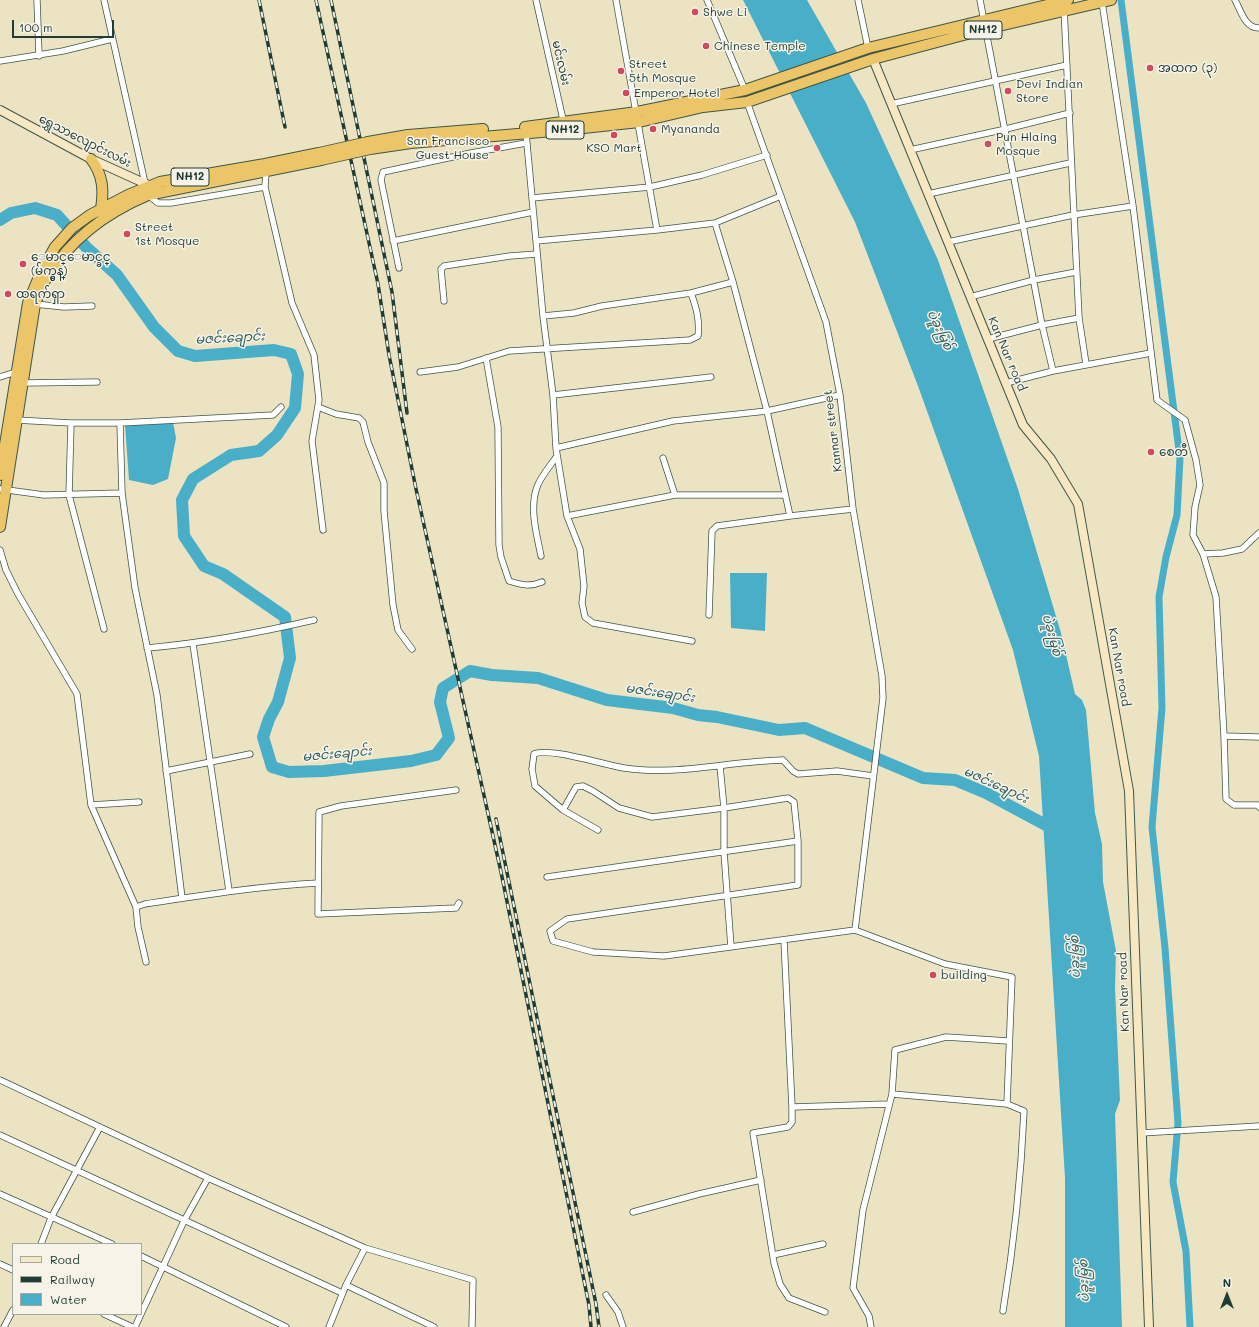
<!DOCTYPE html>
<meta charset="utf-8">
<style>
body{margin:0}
#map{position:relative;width:1259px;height:1327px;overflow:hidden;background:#ece3c3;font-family:Mali,sans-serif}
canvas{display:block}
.legend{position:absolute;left:12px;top:1243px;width:130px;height:72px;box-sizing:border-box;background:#f7f3e8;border:1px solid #a1aaa0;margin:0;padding:5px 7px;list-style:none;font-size:12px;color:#1f3d34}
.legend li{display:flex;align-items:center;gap:8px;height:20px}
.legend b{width:20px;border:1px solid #a1aaa0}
.north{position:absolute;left:1207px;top:1275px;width:40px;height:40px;-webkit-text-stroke:3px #f7f3e8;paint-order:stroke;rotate:0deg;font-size:11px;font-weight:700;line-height:16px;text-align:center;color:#1f3d34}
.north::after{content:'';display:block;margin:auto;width:14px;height:18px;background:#1f3d34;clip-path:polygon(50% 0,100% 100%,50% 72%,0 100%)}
.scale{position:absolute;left:12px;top:20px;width:102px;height:18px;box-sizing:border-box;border:2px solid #1f3d34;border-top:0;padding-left:5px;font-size:12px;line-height:14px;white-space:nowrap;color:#1f3d34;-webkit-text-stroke:3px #f7f3e8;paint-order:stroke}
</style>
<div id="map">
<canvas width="1259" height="1327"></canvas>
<ul class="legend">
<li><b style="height:5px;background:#f7e8c3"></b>Road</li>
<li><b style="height:5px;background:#1f3d34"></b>Railway</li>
<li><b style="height:11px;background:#49afc8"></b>Water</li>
</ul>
<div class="north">N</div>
<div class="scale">100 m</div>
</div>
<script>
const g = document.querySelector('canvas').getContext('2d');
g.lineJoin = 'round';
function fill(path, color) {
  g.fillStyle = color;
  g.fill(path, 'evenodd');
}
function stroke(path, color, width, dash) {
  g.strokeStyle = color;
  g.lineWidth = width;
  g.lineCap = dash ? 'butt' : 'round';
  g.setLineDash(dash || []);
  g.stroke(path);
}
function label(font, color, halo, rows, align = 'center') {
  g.font = font + ' Mali,"Noto Sans Myanmar",sans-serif';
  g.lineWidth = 3;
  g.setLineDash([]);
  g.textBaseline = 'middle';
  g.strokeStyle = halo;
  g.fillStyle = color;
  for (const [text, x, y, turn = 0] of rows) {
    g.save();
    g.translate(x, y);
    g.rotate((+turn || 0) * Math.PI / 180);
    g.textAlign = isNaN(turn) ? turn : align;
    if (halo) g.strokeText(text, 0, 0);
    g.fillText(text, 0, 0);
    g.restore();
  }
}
fill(new Path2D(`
 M743,0H807L866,103L938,260L1018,489L1061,633L1075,694L1082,700L1086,710L1095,813L1102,844L1103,882L1116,951L1115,988L1120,1100L1115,1114L1122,1327H1065V1178L1039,756L1013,650L918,386L855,222Z
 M173,422L176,438L168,479L153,485L129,480L125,425L159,424Z
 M730,573H767L765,631L731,628Z`), '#49afc8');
stroke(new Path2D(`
 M1121,0L1180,458L1177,515L1166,557L1159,597L1162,708L1152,827L1165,948L1178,1123L1173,1182L1186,1251L1190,1327`), '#49afc8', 7);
stroke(new Path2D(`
 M0,220L11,213L35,208L57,215L87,248L117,275L154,327L178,351L195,356L274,350L291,354L298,374L295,408L277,435L259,451L231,455L193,479L182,500L184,536L204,566L223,574L285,617L290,658L278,702L269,719L263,737L272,767L289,772L324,771L411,761L436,755L449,738L440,702L443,688L470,671L492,675L538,678L607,700L673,708L698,715L717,717L779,730L805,728L923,778L955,780L986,793L1057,831`), '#49afc8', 12);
const street = new Path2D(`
 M37,0L39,56
 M104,0L145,183
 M536,0L564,124
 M616,0L657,230
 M707,0L745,90
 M858,0L868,48
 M980,0L1042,325L1053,371
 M1235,0C1241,11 1245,28 1259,28
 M1102,2L1133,206L1157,400L1185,420L1196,460L1200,485L1195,507L1193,535L1203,554L1216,597L1224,736L1259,737
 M1064,8L1079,318L1086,364
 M0,61L63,51L112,39
 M891,104L1067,65
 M526,133L543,316L553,395L556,448L567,516L580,549L584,586L582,603L585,617L593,623L692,641
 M910,150L1006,129L1070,113
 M266,171L265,187L292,303L314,355L319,400L312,441L323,530
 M928,194L1070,163
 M148,195L158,203H171L265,187
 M532,198L650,187L702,175L767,155
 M715,223L733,282L767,411L790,516L853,509
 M393,241L533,212
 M536,241L657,230L715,223L781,196
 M948,242L1073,215L1133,206
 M399,268L381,180L383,172L471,153L526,143
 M691,293L733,282
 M970,297L1034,280L1076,272
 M444,301L441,269L444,266L510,256L537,254
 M35,304L64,307L92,306
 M988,339L1042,325L1079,318
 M486,358L498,427L499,545L501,557L509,581C521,585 530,587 542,582
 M420,372L458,367L509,351L690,340L698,336C700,320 696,307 691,293L602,306L574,313L543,316
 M0,377L16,372
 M22,383L97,382
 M1006,383L1053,371L1151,353
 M553,395L711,377
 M318,407L336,414L359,418L363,422L368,442L384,483V511L393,605L398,630L412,649
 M16,420L71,423H120L273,415L281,407
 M71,423L69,495L104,629
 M120,423L122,493L135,588L157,695L182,898
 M556,448L673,421L767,411L840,395
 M663,458L675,495
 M0,489L44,495L122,493
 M567,516L675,495H784
 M0,550L6,570L18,594L77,694L91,805L136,907L145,904C203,895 260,886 318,883
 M1203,554L1223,553L1242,549L1259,533
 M541,556C537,535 529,509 537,487C541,476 550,466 557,456
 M709,615L712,531L717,526L790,516
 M193,644L229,891
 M147,648C204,643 258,633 314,620
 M1224,736L1226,799L1234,805H1258L1259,807
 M720,766L724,808V852L731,947
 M166,771L250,754
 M456,790L341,806L319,812L318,914L456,908L459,903
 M91,805L139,802
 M563,810L576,787L583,786L593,791L619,808L652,817L724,808L788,798L794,802L798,841V885L567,919L550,931L553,941L593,952L664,956L855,930L883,698L882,676L853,509L840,395L826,322L747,102
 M598,830L563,810L535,786L532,769L534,754C549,747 605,765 624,768C676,776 730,761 783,760L793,771L798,774L837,771L873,776
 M547,877L798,841
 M136,907L138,927L146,962
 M855,930L945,964L1012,977L1007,1104
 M784,940L792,1107L888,1104
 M0,1080L208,1178L365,1248L473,1280L472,1327
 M892,1094L1007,1104L1024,1111C1021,1178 1014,1244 1003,1311
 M792,1107V1122L788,1127L753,1133L774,1263L780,1284L789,1298L825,1312
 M1141,1133L1259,1126
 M0,1135L342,1293
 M0,1194L112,1244
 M633,1212L699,1194L761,1180
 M41,1244L51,1218L100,1127
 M773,1255L823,1244
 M141,1256L286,1327
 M0,1264L13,1270
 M346,1285L434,1327
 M606,1295L618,1312L623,1327
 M104,1314L132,1327
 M4,1327L13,1310
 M135,1327L184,1221L208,1178
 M329,1327L346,1285L365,1248
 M871,1327L869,1316L853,1288L863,1210L892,1094L895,1050L946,1037L1008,1041`);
const secondary = new Path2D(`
 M873,59L1023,425L1051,459L1078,504L1129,791L1149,1327
 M0,110L91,159L155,188`);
const highway = new Path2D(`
 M525,127L637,112L745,90L868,48L1068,0
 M368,142L408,135L483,129
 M370,149L411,143L565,130L639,122L703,107L747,102L873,59L986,29L1111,0
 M91,159C103,175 104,190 101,209
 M0,475L28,303L41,272L55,247L72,228L90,215L128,195L160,182L265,164L319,153
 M0,527L35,304C39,295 42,284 48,276C71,239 108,212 148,195L321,160`);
stroke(street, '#3e5649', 7);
stroke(secondary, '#3e5649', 10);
stroke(highway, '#3e5649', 12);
stroke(street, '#fff', 5.5);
stroke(secondary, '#f7e8c3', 8);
stroke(highway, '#ecc569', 10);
const rail = new Path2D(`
 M259,0L285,127
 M316,0L378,284L389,355L416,489L501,872L589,1305L591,1327
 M331,0L392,292L407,413
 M496,819L596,1304L599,1327`);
stroke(rail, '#1f3d34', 3.5);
stroke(rail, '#f7f3e8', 2, [6]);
const highwayBridge = new Path2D(`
 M319,153L368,142
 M321,160L370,149`);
stroke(highwayBridge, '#3e5649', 12, []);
stroke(highwayBridge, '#ecc569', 10);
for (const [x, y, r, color] of [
 [695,12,4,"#d1495b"],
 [706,46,4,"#d1495b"],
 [1150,68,4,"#d1495b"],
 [621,71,4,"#d1495b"],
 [1008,91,4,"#d1495b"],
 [626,93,4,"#d1495b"],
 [653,129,4,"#d1495b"],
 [614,135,4,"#d1495b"],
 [988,144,4,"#d1495b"],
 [497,148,4,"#d1495b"],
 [127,234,4,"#d1495b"],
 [23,264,4,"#d1495b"],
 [8,294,4,"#d1495b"],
 [1151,452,4,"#d1495b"],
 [933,975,4,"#d1495b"]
]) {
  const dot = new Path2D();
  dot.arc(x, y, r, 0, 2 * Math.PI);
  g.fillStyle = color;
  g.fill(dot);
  stroke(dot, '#f7f3e8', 1.5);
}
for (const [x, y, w] of [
 [983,30,38],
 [565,130,38],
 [190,177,38]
]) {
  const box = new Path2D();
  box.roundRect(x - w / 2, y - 9, w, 18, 3);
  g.fillStyle = '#f7f3e8';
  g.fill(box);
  stroke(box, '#1f3d34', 1);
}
label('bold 11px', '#1f3d34', null, [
 ["NH12",983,30],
 ["NH12",565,130],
 ["NH12",190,177]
]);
label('12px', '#1f3d34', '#f7f3e8', [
 ["Shwe Li",703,12],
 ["Chinese Temple",714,46],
 ["Street",629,64],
 ["5th Mosque",629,78],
 ["အထက (၃)",1158,68],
 ["Devi Indian",1016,84],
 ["Store",1016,98],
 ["Emperor Hotel",634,93],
 ["Myananda",661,129],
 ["Pun Hlaing",996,137],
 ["Mosque",996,151],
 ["San Francisco",489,141,"right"],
 ["Guest House",489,155,"right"],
 ["KSO Mart",614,148,"center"],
 ["Street",135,227],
 ["1st Mosque",135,241],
 ["ေမာင္ေမာင္ခင္",31,257],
 ["(မ်က္မွန္)",31,271],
 ["ထရက်ရှာ",16,294],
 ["စေတီ",1159,452],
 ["building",941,975]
], 'left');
label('12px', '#1f3d34', '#f7f3e8', [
 ["မင်းလမ်း",561,63,77],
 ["ရွှေသာလျောင်းလမ်း",85,141,27],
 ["Kan Nar road",1007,354,67],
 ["Kannar street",833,431,-97],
 ["Kan Nar road",1119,667,80],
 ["Kan Nar road",1124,992,-92]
]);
label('italic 13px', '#2c5f60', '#f7f3e8', [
 ["ပဲခူးမြစ်",940,330,65],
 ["မဇင်းချောင်း",230,338,-3],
 ["ပဲခူးမြစ်",1052,635,75],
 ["မဇင်းချောင်း",660,693,8],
 ["မဇင်းချောင်း",337,754,-5],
 ["မဇင်းချောင်း",996,785,25],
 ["ပဲခူးမြစ်",1075,957,-92],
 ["ပဲခူးမြစ်",1084,1281,-92]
]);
</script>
